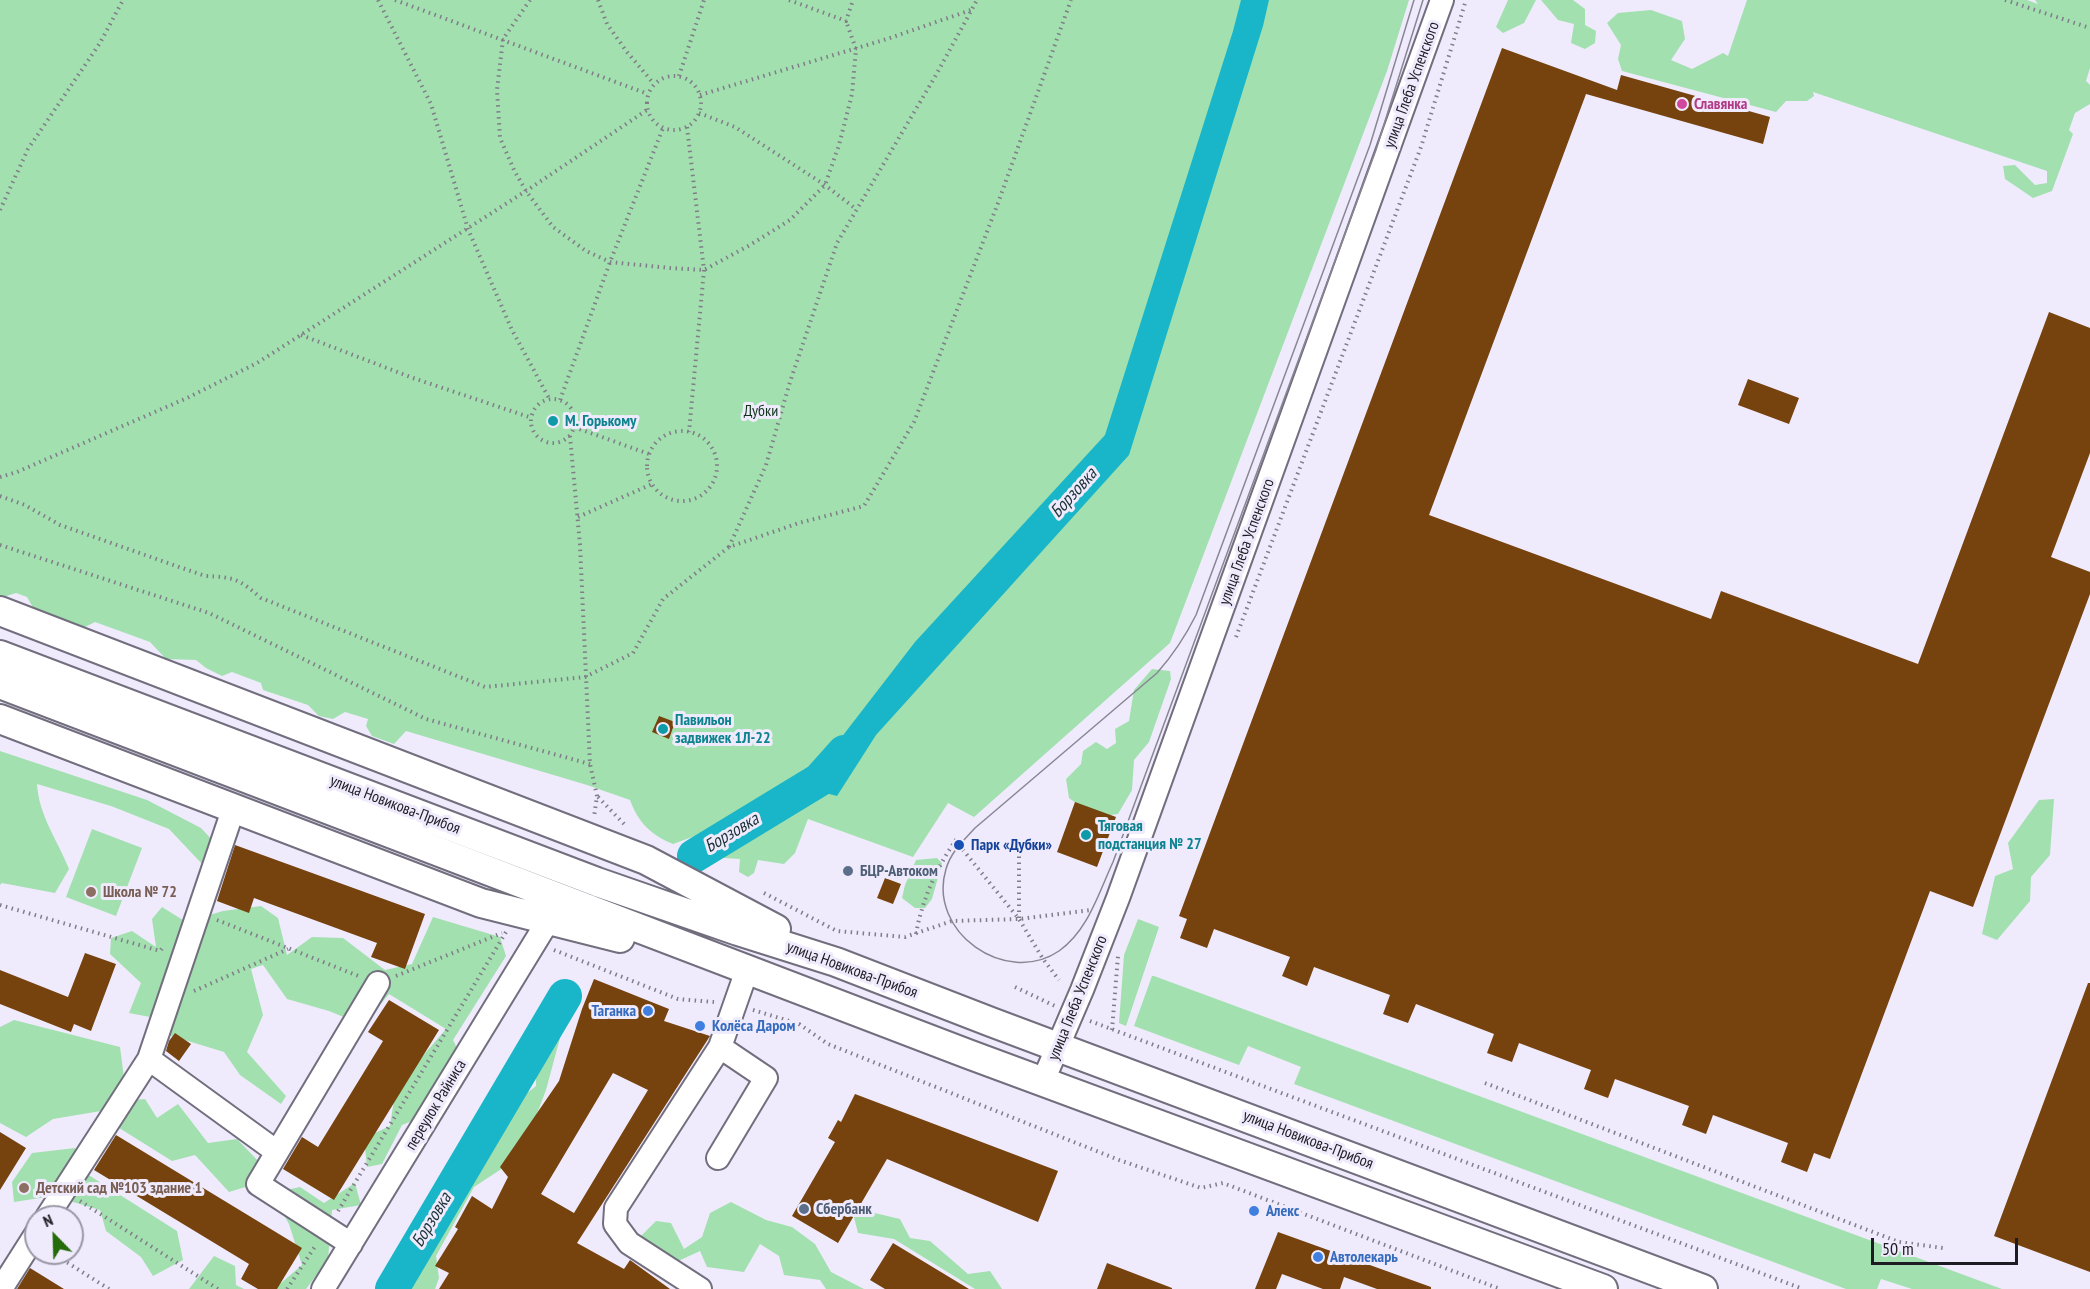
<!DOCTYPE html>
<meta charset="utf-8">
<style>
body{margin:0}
#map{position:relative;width:2090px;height:1289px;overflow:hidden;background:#efebfd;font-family:"PT Sans Narrow",sans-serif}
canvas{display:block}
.north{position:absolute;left:24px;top:1205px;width:60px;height:60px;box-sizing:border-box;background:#efebfd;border:2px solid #9b98a6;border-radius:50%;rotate:337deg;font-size:16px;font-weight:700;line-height:24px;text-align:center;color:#1e1c23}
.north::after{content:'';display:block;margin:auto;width:21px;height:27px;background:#246c09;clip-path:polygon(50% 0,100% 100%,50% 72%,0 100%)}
.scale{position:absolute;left:1871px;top:1238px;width:147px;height:27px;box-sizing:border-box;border:3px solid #1e1c23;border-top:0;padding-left:8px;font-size:18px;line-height:21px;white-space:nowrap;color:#1e1c23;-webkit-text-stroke:4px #efebfd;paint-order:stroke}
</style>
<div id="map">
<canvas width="2090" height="1289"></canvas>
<div class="north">N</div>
<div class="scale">50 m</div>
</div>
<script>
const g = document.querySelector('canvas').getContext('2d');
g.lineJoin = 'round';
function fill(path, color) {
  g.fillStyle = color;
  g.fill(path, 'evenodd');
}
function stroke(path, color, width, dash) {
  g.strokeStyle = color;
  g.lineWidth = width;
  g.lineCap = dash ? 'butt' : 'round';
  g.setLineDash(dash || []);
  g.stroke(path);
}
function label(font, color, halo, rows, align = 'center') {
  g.font = font + ' "PT Sans Narrow",sans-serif';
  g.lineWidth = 6;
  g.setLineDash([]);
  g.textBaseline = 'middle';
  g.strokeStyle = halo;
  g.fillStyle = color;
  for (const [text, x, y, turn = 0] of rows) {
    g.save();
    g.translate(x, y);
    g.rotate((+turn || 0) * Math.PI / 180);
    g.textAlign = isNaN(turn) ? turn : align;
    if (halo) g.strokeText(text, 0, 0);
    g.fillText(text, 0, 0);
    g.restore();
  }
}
fill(new Path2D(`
 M0,0H1409L1387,71L1170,643L974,817L948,803L913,857L808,819L795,853L784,864L758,860L754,873L748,877L739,872L740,859L708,857L701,853L702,844L695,836L673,844C651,835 638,822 630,800L587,785L406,731L394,744L372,736L366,726L368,719L345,712L333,719L319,716L308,705L263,690L261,683L232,672L222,676L206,668L196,660L166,659L150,642L95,622L81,629L35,611L27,597L16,593L0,598Z
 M1508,0H1536L1524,23L1503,33L1496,27Z
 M1541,0H1573L1585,9V25L1596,31L1595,43L1585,49L1571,43L1574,24L1558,20Z
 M1747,0H2027L2038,4L2035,0H2090V68L2086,81L2090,85V104L2075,113L2069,130L2073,134L2052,191L2033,198L2005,179L2003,166L2015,165L2035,185L2047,183V171L1813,92L1814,96L1807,101H1786L1776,112L1622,71L1618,59L1621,45L1607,23L1618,13L1651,10L1682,21L1685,39L1671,60L1692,69L1723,53L1728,56Z
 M1152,669L1170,671L1171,679L1149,742L1134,760L1132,790L1118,814L1095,817L1069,798L1066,779L1081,764L1083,751L1096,742L1107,749L1116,743L1115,729L1129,721L1134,690Z
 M0,751L147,800L201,828L216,844L204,866L169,829L111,806L37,784C39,816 57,839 69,869L55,893L2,883L0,885Z
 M2054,799L2050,855L2031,877L2030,901L1997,940L1982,934L1995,876L2013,869L2008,843L2039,800Z
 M92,829L142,848L116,916L66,897Z
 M937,858L942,863L932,899L925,908H915L902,898L905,885L916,860Z
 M261,906L278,918L287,955L312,937L343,938L385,970L412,964L433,917L500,937L506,956L453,1040L467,1068L439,1110L402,1125L382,1164L367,1167L364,1138L390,1126L396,1087L446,1029L389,994L363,1025L329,1011L287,999L263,965L251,969L263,1015L247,1052L286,1096L281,1104L240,1075L224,1052L165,1034L171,1021L129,1013L141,983L110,954L111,938L132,931L156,947L152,919L162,907L186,922L223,911Z
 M1138,919L1159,927L1126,1026L1119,1023L1124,955Z
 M1152,976H1154L2002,1289H1912L1881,1279L1877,1289H1846L1294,1084L1301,1067L1248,1046L1239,1065L1134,1026Z
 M551,997L567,1012L546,1090L521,1156L474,1187L436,1256L439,1278L435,1289H405L413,1267L441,1219V1200L459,1163L490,1155L523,1096L536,1086V1025Z
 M14,1020L120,1047L124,1078L101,1111L53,1119L26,1137L0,1123V1027Z
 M145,1099L157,1118L178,1104L208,1143L237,1139L286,1190L300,1187L324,1203L355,1183L361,1205L332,1210L328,1260L306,1289H274L302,1265L289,1224L265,1181L229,1192L195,1155L172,1161L116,1126L132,1100Z
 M75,1148L87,1174L177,1231L183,1260L153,1276L141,1257L106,1231L100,1210L53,1196L14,1202L12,1182L32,1153Z
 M731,1202L766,1220L792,1227L815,1244L831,1272L864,1289H826L820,1280L784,1275L779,1256L760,1244L744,1272L707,1267L700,1251L674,1263L640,1237L656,1221L671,1223L684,1249L702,1237L710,1213Z
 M862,1210L900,1219L910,1238L930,1241L968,1274L990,1271L1002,1289H975L894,1239L858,1233L854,1217Z
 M214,1256L235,1266L236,1285L244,1289H189Z`), '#a2e0af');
fill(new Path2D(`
 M1241,0H1269L1263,26L1129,455L876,735L837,796L814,790L807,782L915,642L1105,435L1233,31Z`), '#19b6c9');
stroke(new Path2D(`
 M694,856L819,780L844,752
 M392,1289L565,996`), '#19b6c9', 34);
fill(new Path2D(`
 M1502,48L1617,90L1621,75L1770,117L1763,144L1586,94L1429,515L1711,619L1721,591L1918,664L2049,312L2090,328V453L2051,557L2090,572V594L1973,907L1930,891L1830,1159L1814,1153L1807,1172L1781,1162L1788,1143L1713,1115L1706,1134L1682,1125L1689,1106L1615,1079L1608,1098L1584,1089L1591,1070L1519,1043L1512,1062L1487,1053L1494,1034L1416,1004L1408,1023L1383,1014L1390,995L1314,967L1307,986L1282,976L1290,957L1214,929L1207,948L1180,938L1187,919L1179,916Z
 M1748,379L1799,398L1789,424L1738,405Z
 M659,716L675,722L669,739L652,732Z
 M1075,802L1116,817L1097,867L1057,852Z
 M235,845L425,914L405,969L371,957L377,943L254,898L249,913L217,901Z
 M885,878L901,884L893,904L877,898Z
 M85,953L116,964L91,1031L74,1024L71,1032L0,1004V970L68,997Z
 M594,979L669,1009L664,1021L710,1036L577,1243L624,1269L630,1260L670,1289H439L449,1273L435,1266L458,1229L455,1227L472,1196L492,1209L508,1177L500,1167L559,1081L582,1009ZM613,1073L648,1090L574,1213L541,1194Z
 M2088,983H2090V1272L1994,1236Z
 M389,1000L439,1030L334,1200L283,1169L302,1137L318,1147L383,1041L368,1032Z
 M175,1033L191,1044L179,1061L166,1051L169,1041Z
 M855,1094L1058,1171L1038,1222L887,1159L838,1243L792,1216L835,1142L828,1138L838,1120L841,1122Z
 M0,1132L26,1148L0,1190Z
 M116,1135L302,1248L277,1289H258L241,1279L249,1264L94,1170Z
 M1278,1232L1431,1287V1289H1377L1344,1277L1340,1289H1323L1282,1274L1276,1289H1255Z
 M893,1243L969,1289H885L870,1280Z
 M1107,1263L1172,1288V1289H1097Z
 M30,1268L64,1289H17Z`), '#76420d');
const minor = new Path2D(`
 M149,1059L277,1152
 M1043,1081L1082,990L1118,898L1442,0
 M718,1158L766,1078L720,1047L747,970
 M47,1217L149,1059L233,810
 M351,1244L258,1184L378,983
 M1,1289L36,1234
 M323,1289L548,921
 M700,1289L629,1243L615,1224L616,1208L720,1047`);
const major = new Path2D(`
 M0,611L646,860L776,929
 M0,655L597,882L738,931L836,962L991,1022L1703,1289
 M0,684L968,1054L1603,1289
 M0,719L481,903L620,938`);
stroke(minor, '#726e7e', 26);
stroke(major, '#726e7e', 32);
stroke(new Path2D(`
 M378,0L431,104L468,229L512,330L550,400
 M395,0L648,94
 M530,0L503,39L497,90L500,138L514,170L526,191L553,227L586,251L610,262L670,268L704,270L750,245L790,220L825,185L839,145L852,94L856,49L846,21
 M598,0L607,24L627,52L654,84
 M789,0L846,21L853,0
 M2005,0L2090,28
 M679,76L704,0
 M647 103a27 27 0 1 1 54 0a27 27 0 1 1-54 0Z
 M700,95L887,39L971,10
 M699,113L735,127L825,185L856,209
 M687,127L704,270L689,432
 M0,210L28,149L100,43L123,0
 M301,335L413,378L532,418
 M531 421a22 22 0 1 1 44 0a22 22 0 1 1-44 0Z
 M560,400L610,262L663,128
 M574,427L649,454
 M647 466a35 35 0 1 1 70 0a35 35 0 1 1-70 0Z
 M570,436L580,545L590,764L597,796L594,817
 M0,477L17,472L187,398L257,363L526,191L647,110
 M0,496L25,505L60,525L205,576C234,577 239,579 261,598L485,687L585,677L633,653L663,599L729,547L799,523L864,506L914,422L998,203L1071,0
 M578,517L652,484
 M0,545L209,613L426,719L590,764
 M729,547L766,465L790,382L837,243L936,75L977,0
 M1236,637L1421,147L1466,0
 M598,797L626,826
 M959,845L1019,919L1043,959L1059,980
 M764,893L837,931L905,937L952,921L1019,919L1091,910
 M0,905L160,951L164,946
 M1019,918V848
 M217,920L361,977
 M916,934C922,899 938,865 958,837
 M554,950L678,999L714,1002
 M396,976L502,933
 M1015,987L1055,1006
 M194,991L288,949
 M753,1010L799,1024L828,1044L1119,1160L1201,1188L1223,1183L1500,1289
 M1090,1021L1803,1289
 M1112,1030L1118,956
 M1485,1083L1899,1242L1943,1248
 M80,1201L218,1289
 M338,1211L506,932
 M52,1253L109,1289
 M287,1289L316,1245`), '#807d89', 4, [1.5, 4.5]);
stroke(minor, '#fff', 22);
stroke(major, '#fff', 28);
stroke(new Path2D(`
 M1414,0L1370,145L1196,615C1185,637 1173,655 1157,673L975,828C963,841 951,852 946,869C927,932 1006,987 1059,951C1088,931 1099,892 1113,862L1376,150L1423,0`), '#898693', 1.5);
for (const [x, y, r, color] of [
 [1682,104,6,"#d1479c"],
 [553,421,6,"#0f9aa8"],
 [663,729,6,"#0f9aa8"],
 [1086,835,6,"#0f9aa8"],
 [959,845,6,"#1a4fb4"],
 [848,871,6,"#5c6f8a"],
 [91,892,6,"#8d6e63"],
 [648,1011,6,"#3f7fe0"],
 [700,1026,6,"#3f7fe0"],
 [24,1188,6,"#8d6e63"],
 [804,1209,6,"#5c6f8a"],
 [1254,1211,6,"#3f7fe0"],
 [1318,1257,6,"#3f7fe0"]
]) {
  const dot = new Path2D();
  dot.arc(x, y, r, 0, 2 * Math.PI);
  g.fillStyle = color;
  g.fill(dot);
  stroke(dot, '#efebfd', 2);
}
label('16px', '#1e1c23', '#efebfd', [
 ["улица Глеба Успенского",1412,85,-70],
 ["улица Глеба Успенского",1247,542,-70],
 ["улица Новикова-Прибоя",395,805,21],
 ["улица Новикова-Прибоя",852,970,20],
 ["улица Глеба Успенского",1078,998,-68],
 ["переулок Райниса",436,1105,-59],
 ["улица Новикова-Прибоя",1308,1140,21]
]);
label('bold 16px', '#b23c85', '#efebfd', [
 ["Славянка",1694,104]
], 'left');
label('16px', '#11341c', '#efebfd', [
 ["Дубки",761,411]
]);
label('bold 16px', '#0d838f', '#efebfd', [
 ["М. Горькому",565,421],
 ["Павильон",675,720],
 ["задвижек 1Л-22",675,738],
 ["Тяговая",1098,826],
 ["подстанция № 27",1098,844]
], 'left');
label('bold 16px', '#164399', '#efebfd', [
 ["Парк «Дубки»",971,845]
], 'left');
label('bold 16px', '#4e5e75', '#efebfd', [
 ["БЦР-Автоком",860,871],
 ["Сбербанк",816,1209]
], 'left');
label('bold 16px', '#785e54', '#efebfd', [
 ["Школа № 72",103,892],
 ["Детский сад №103 здание 1",36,1188]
], 'left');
label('bold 16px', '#366cbe', '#efebfd', [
 ["Таганка",636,1011,"right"],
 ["Колёса Даром",712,1026],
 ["Алекс",1266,1211],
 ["Автолекарь",1330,1257]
], 'left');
label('italic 18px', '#1b3235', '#efebfd', [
 ["Борзовка",1074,493,-48],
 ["Борзовка",732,833,-31],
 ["Борзовка",432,1220,-59]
]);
</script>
